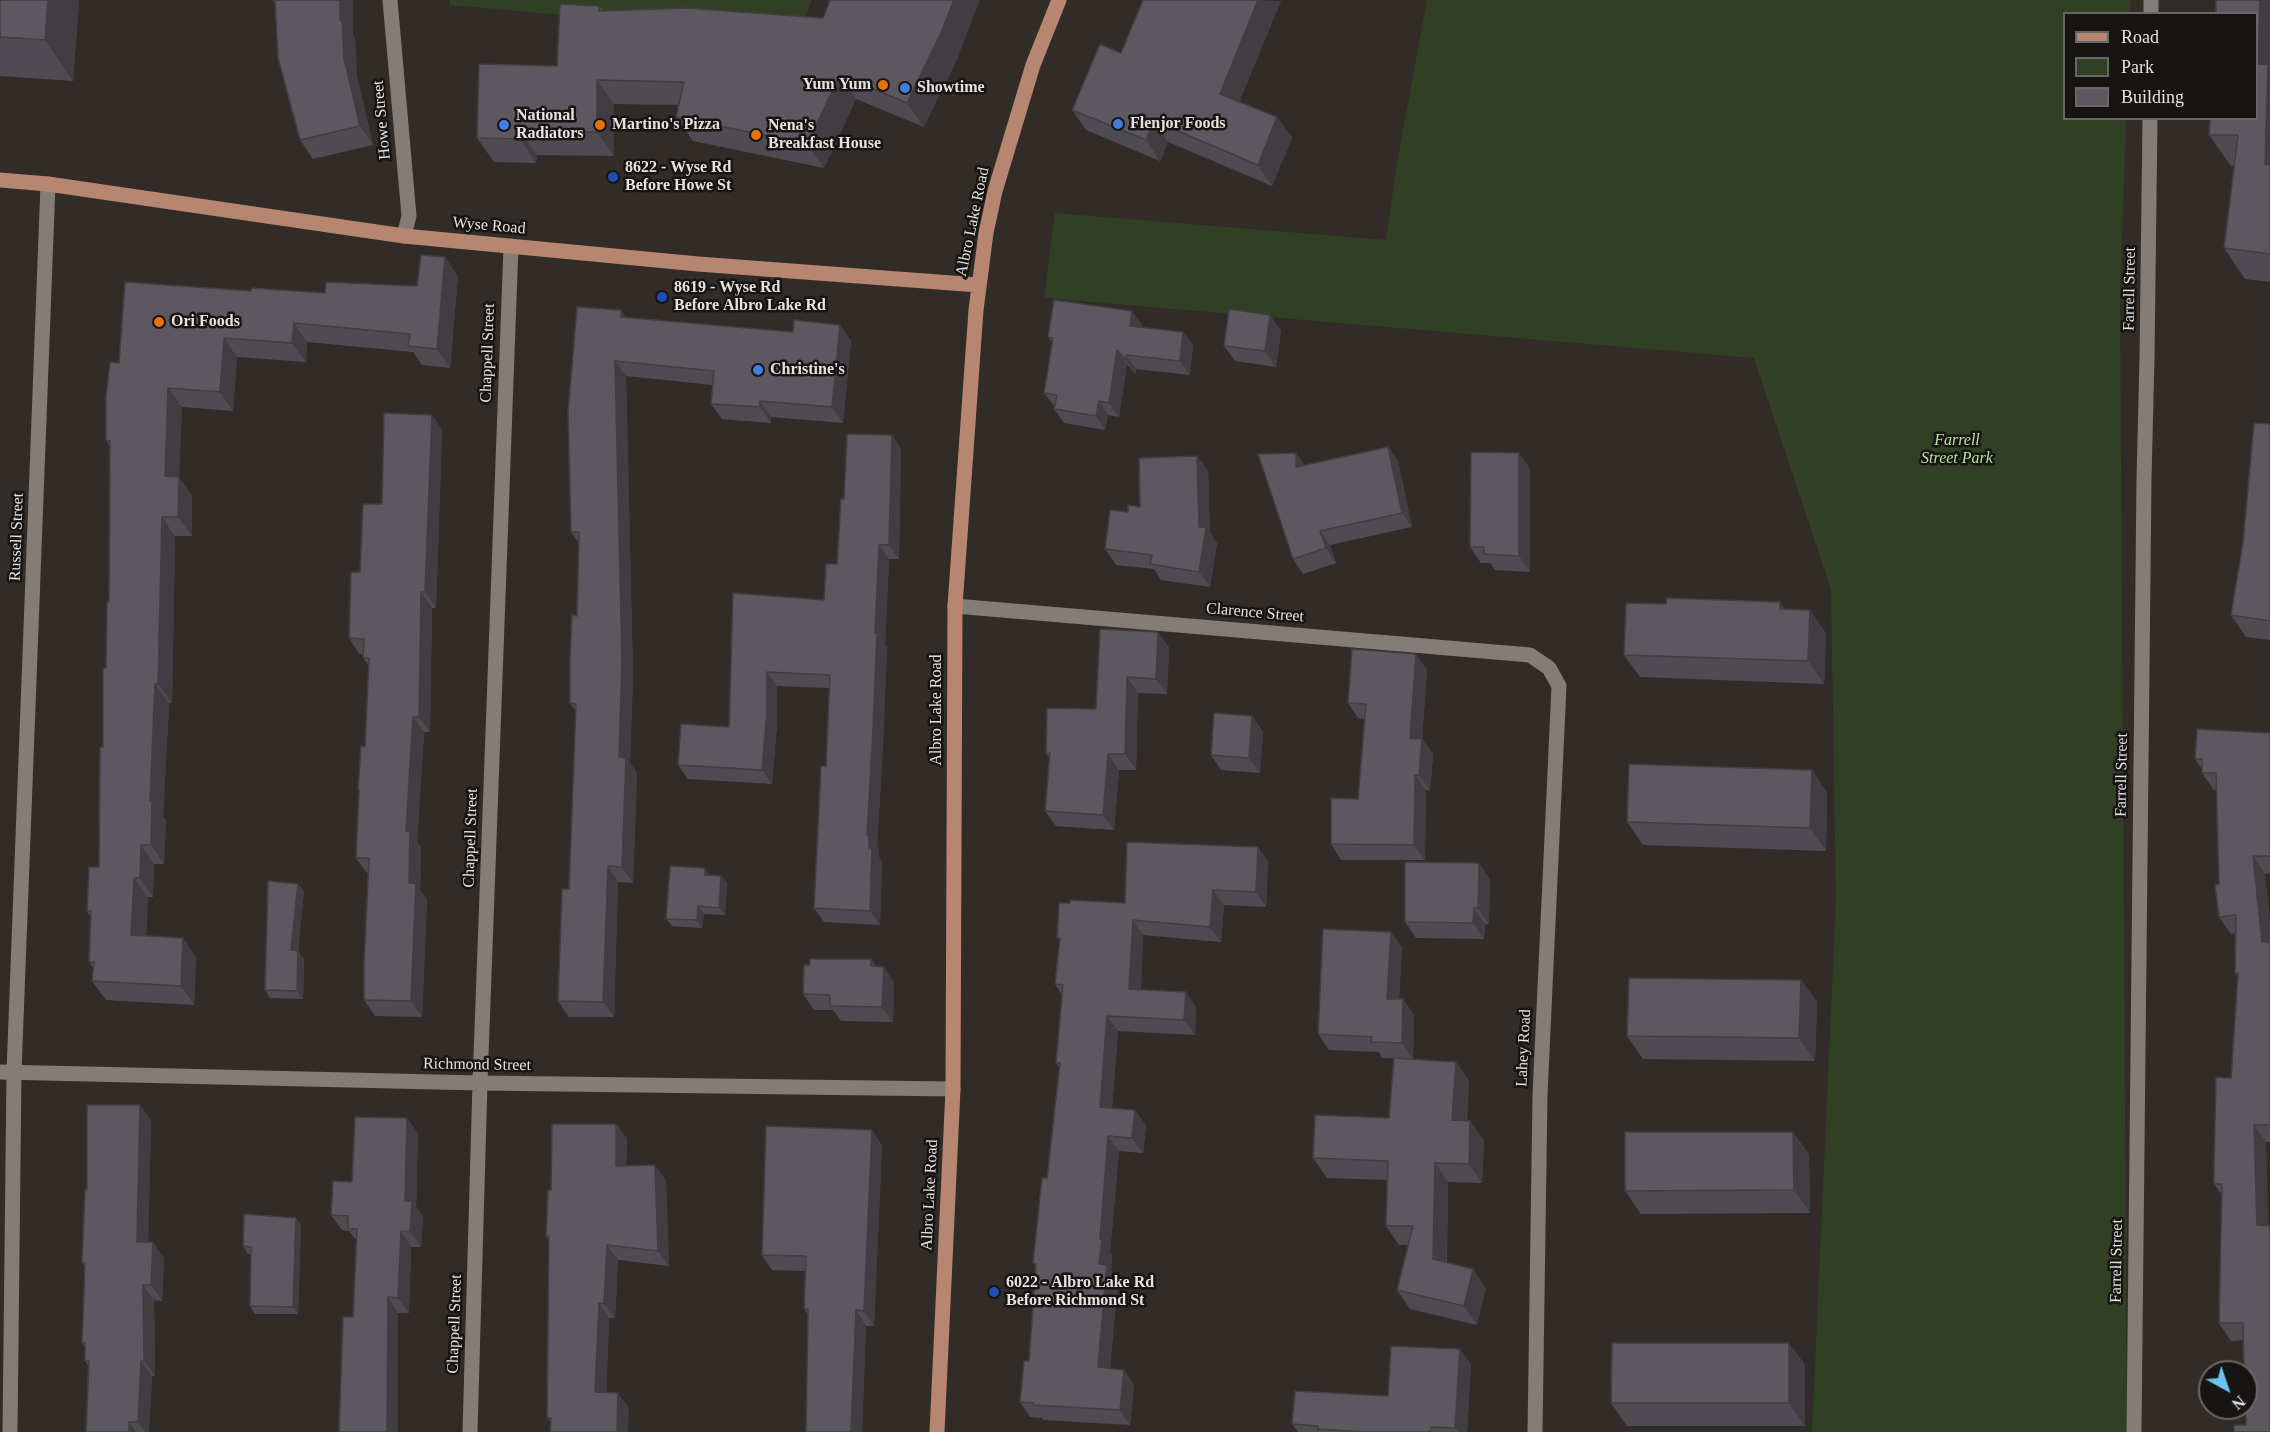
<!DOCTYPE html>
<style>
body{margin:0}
#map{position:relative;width:2270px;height:1432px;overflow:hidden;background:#312c27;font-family:"Times New Roman",serif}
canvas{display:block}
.legend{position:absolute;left:2063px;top:12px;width:195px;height:108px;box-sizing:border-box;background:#171513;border:2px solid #696765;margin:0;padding:8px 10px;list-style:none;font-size:18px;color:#e5e2df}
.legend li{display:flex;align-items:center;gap:12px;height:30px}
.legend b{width:30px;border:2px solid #696765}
.north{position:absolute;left:2198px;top:1360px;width:60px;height:60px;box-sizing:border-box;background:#171513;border:2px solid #696765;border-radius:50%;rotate:140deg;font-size:16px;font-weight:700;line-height:24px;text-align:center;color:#e5e2df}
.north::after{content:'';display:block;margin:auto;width:21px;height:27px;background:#69c4f1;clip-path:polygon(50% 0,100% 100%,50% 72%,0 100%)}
</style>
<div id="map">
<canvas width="2270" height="1432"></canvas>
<ul class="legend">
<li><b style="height:8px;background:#b78670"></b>Road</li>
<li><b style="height:16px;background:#314024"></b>Park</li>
<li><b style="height:16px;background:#5b585f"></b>Building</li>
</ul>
<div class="north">N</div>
</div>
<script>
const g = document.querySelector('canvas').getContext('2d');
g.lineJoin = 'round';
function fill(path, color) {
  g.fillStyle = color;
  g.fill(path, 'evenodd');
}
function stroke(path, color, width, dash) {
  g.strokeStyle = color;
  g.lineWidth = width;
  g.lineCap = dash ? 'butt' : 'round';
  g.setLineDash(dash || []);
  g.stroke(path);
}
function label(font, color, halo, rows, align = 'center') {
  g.font = font + ' "Times New Roman",serif';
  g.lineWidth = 5;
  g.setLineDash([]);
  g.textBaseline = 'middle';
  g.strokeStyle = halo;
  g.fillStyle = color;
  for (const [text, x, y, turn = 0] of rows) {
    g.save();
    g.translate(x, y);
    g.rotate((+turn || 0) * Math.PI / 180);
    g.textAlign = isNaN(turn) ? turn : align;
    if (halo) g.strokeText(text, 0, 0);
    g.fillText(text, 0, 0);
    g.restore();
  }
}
fill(new Path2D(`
 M449,0H812L798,36L450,5Z
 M1427,0H2131L2130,13L2064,14V118L2126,119L2120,296L2127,1432H1812L1836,899L1831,589L1754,358L1044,298L1055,213L1386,240L1397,163Z`), '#314024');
stroke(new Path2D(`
 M390,0L409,216L404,236
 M2151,14V0
 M955,606L1530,655L1549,668L1559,686L1540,1095L1535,1432
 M0,1072L480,1083L953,1089
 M10,1432L14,1072L48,184
 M470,1432L480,1083L511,246
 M2134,1432L2144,479L2147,358L2150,118`), '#837c77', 15);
stroke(new Path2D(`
 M0,180L48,184L404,236L698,264L978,285
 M937,1432L953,1089L955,606L976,310L986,233L995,191L1033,65L1059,0`), '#b78670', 15);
fill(new Path2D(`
 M0,0H79L73,81L0,76Z
 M353,0V35L355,39L357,76L373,145L313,159L300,140L276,5L273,1Z
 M2270,0V282L2245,279L2224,248L2234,166H2231L2209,135L2256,118Z
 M1281,1L1239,102L1277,117L1292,138L1272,186L1168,142L1160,161L1086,130L1072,110L1121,53Z
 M599,6L603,11L823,18L958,57L924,127L856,99L824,168L693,141L676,117L679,105L614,104V156L537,155L536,163L494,162L477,138L557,66Z
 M458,276L450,368L422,365L413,352L307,342L306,362L237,357L233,411L182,407L179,477L192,496V536H175L172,703H169L163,817L166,821L164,864H154L153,897H148L146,936L196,957L194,1005L106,1000L92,981L93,968L89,962L91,917L87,911L99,867L109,602L110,447L106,440L119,363L251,291L325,293L417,286Z
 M626,317L793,332L840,325L851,341L843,423L771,417V423L722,419L711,404L713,385L626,376L633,675L630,763L637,773L633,883L618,882L614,1017H569L558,1001L569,889L576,711L570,703L577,616L579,543L571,532Z
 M1142,325V327L1183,332L1193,345L1190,375L1136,369L1135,374L1127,364L1119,417L1108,415L1105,430L1064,423L1054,409L1055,407L1044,393L1053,343L1048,337Z
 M1281,330L1276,367L1235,361L1224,346Z
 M432,415L442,430L436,608H432L430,732H424L417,842L421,847L420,890L427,899L422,1017L375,1016L364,1000L369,873H367L356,858L359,793L358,790L365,747L369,666L363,658V654H359L349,638L360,572L382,504Z
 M2270,424V640L2246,637L2231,615Z
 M892,435L901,449L899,559H889L885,645L887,647L883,744L877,846L879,849V857L882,862L880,925L824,922L814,908L826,766L829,688L777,686V724L772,784L688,779L678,765L729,727L733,593L824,600L837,564L844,499Z
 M1388,447L1398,461L1412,527L1330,545L1336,563L1303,574L1293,559L1305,465Z
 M1519,453L1530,469V572L1495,570L1490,563H1481L1470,547Z
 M1197,456L1208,471L1210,533L1217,543L1210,587L1161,580L1154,569L1116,565L1105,549L1140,507Z
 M1785,609L1826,633L1824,684L1640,677L1624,655Z
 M1100,629L1169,647L1167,694L1138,693L1136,770H1119L1114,830L1056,826L1045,811L1050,759L1046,753L1096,709Z
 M1427,669L1422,739L1433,754L1430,790H1426L1425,860H1341L1331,844L1358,799L1364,719L1358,718L1348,703Z
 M1252,716L1263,732L1260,773L1221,770L1211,755Z
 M2270,733V873L2265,874L2270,923V1142H2266L2246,1425L2244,1340L2231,1341L2219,1323L2222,1195L2214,1184L2231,1078L2238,977L2235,973L2236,933L2231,934L2219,917V884L2217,790H2214L2202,773V769L2195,759Z
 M1812,770L1827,793L1826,851L1643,845L1627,822Z
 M1258,847L1268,862L1266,907L1224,905L1221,942L1143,935L1141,989L1196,1007L1195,1035L1118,1031L1112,1108L1146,1125L1143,1153L1119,1151L1110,1252L1112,1255L1111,1270L1118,1280L1110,1368L1124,1370L1134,1385L1130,1425L1043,1420L1042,1418L1030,1417L1020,1402L1029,1361L1036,1267L1033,1263L1047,1178L1059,1067L1056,1063L1062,995L1055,984L1060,941L1057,938L1070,903H1125Z
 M710,875L721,876L727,883L725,915L704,914L702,928L672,926L666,919Z
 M1490,879L1489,924H1485L1484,939L1416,938L1405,922Z
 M304,891L298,951L304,959L303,999L270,998L265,990Z
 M1402,947L1399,999H1403L1414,1015L1413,1059L1382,1058L1379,1052L1329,1050L1318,1034Z
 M871,959L876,966L894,982L893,1022L841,1021L833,1010H814L803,994L810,965Z
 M1801,980L1817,1002L1815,1061L1643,1059L1627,1036Z
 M1456,1062L1469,1081L1467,1121L1484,1140L1482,1183L1448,1182L1447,1263L1486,1288L1477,1325L1410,1309L1397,1290L1408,1245H1399L1386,1226L1387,1180L1327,1178L1313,1158L1389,1118Z
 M407,1118L418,1134L416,1207L423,1216L421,1247H411L409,1313H398L353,1317L356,1240L349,1231L342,1230L331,1215L352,1182Z
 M151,1120L148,1242L164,1258L162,1301L154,1300L155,1376H152L149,1432H86L88,1365L85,1361V1348L82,1343L85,1267L82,1263L87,1189Z
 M616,1124L627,1139L626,1166L666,1180L669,1266L618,1260L615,1318H609L606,1392L629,1408L551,1422L547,1418L549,1240L546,1236L551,1190Z
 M882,1145L874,1326H866L862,1432H806L808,1315L804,1309L805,1271L772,1270L762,1255Z
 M1809,1154L1810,1213L1641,1214L1625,1191Z
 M301,1225L298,1314H255L250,1306L251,1254H248L243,1246Z
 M1789,1343L1805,1365V1426H1627L1611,1403Z
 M1471,1364L1467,1432H1298L1292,1424L1388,1396Z`), '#4e4c52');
fill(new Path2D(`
 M48,0H79L73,81L45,40Z
 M340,0H353V35L355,39L357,76L373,145L360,126L344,58L340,20Z
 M954,0H980L958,57L924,127L907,103Z
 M1258,0L1281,1L1234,114L1220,94Z
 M2260,0H2270V171L2265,164L2258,64Z
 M840,75L856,99L824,168L807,144Z
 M597,80L614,104V156L597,132Z
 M1277,117L1292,138L1272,186L1258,165Z
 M1154,121L1168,142L1160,161L1146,140Z
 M520,131L537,155L536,163L520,139Z
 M445,257L458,276L450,368L437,349Z
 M621,310L632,326L621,317Z
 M1132,311L1142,325L1140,340L1130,326Z
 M1270,315L1281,330L1276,367L1265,351Z
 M294,323L307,342L306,362L292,343Z
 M840,325L851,341L843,423L832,407Z
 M1183,332L1193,345L1190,375L1180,361Z
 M224,338L237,357L233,411L220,392Z
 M1117,350L1127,364L1119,417L1109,403Z
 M1126,355L1136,369L1135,374L1126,360Z
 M615,361L626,376L633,675L630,763L637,773L633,883L622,867L619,757Z
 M168,388L182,407L179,477L192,496V536L178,517L165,476Z
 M760,401L771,417V423L760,407Z
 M1099,401L1108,415L1105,430L1096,416Z
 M432,415L442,430L436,608L425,592Z
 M892,435L901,449L899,559L889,545Z
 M1388,447L1398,461L1412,527L1402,513Z
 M1296,453L1306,467H1296Z
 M1519,453L1530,469V572L1519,556Z
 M1197,456L1208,471L1210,533L1217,543L1210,587L1199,572V527Z
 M162,517L175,536L172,703L158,684Z
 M1320,531L1330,545L1336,563L1326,548Z
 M879,545L889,559L885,645L887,647L883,744L877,846L879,849V857L882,862L880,925L870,911L869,848L867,835Z
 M421,592L432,608L430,732L419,717Z
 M1780,602L1796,624L1780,609Z
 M1810,610L1826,633L1824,684L1808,661Z
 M1158,632L1169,647L1167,694L1156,679Z
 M1416,654L1427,669L1422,739L1433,754L1430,790L1419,775L1410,738Z
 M767,672L777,686V724L772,784L762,770Z
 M1127,677L1138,693L1136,770L1125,754Z
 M155,684L169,703L163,817L166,821L164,864L151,845L150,801Z
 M1252,716L1263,732L1260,773L1249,758Z
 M413,717L424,732L417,842L421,847L420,890L427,899L422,1017L411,1001L409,883L406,831Z
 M1108,754L1119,770L1114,830L1103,815Z
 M1812,770L1827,793L1826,851L1810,828Z
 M1415,775L1426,790L1425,860L1414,845Z
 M141,845L154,864L153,897L140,878Z
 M1258,847L1268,862L1266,907L1256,892Z
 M2253,856L2265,874L2270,923V954L2262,942Z
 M1479,863L1490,879L1489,924L1478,908Z
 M608,866L618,882L614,1017L603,1002Z
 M705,868L710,876L705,875Z
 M721,876L727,883L725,915L719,908Z
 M134,878L148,897L145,954L131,935Z
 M298,884L304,891L297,958L291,950Z
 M1213,890L1224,905L1221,942L1210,927Z
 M698,906L704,914L702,928L697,920Z
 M1474,908L1485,924L1484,939L1473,923Z
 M1133,920L1143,935L1140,1004L1129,989Z
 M1391,932L1402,947L1398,1014L1387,999Z
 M183,938L196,957L194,1005L181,986Z
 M298,951L304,959L303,999L297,991Z
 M871,959L882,975L871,966Z
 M884,967L894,982L893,1022L882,1007Z
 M1801,980L1817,1002L1815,1061L1799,1038Z
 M1186,992L1196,1007L1195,1035L1184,1020Z
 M1403,999L1414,1015L1413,1059L1402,1043Z
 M1107,1016L1118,1031L1111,1122L1100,1107Z
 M1456,1062L1469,1081L1465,1139L1452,1120Z
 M140,1105L151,1120L148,1258L137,1242Z
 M1135,1110L1146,1125L1143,1153L1132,1138Z
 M407,1118L418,1134L416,1207L423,1216L421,1247L410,1232L405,1201Z
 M1470,1121L1484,1140L1482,1183L1469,1164Z
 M616,1124L627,1139L626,1181L616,1166Z
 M2254,1125L2266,1142L2269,1242L2257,1225Z
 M872,1130L882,1145L874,1326L864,1311Z
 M1793,1132L1809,1154L1810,1213L1794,1190Z
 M1108,1136L1119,1151L1110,1252L1112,1255L1111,1270L1118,1280L1108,1382L1098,1367L1100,1239Z
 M1435,1163L1448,1182L1446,1279L1433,1259Z
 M655,1165L666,1180L669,1266L658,1251Z
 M296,1218L301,1225L298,1314L293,1307Z
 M401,1231L411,1247L409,1313L398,1298Z
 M153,1242L164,1258L162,1301L151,1285Z
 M607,1245L618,1260L615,1318L604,1304Z
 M1473,1269L1486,1288L1477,1325L1464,1306Z
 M143,1285L154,1300L155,1376L144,1361Z
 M388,1297L398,1313V1432H387Z
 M599,1303L609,1318L606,1407L595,1392Z
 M856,1310L866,1326L862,1432H851Z
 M1789,1343L1805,1365V1426L1789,1403Z
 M1460,1349L1471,1364L1467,1432H1458L1455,1428Z
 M141,1361L152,1376L149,1432H145L138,1422Z
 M1124,1370L1134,1385L1130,1425L1120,1410Z
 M618,1393L629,1408L628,1432H617Z
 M129,1422L136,1432H129Z`), '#403e42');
const building = new Path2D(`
 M0,0H48L45,40L0,37Z
 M273,0H340V20H342L344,58L360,126L300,140L278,58L275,1Z
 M830,0H954L941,33L907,103L840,75L807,144L676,117L684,82L597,80V132L520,131V139L477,138L479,64L557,66L560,4L599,6V11L686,8L823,18Z
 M1143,0H1258L1220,94L1277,117L1258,165L1154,121L1146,140L1072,110L1100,44L1121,53Z
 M2216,0H2260L2258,64H2268L2265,164L2270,165V254L2224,248L2238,135H2209L2210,118H2256V14H2216Z
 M421,255L445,257L437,349L408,346L410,334L294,323L292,343L224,338L220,392L168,388L165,476L179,477L178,517H162L158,684H155L150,801H152L151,845H141L140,878H134L131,935L183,938L181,986L92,981L94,962H89L91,911H87L89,867H99L100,747H103V668H106L107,602H109L110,441L106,440V397L110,362L119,363L125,282L251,291L252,288L325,293L326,282L417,286Z
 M1054,300L1132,311L1130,326L1183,332L1180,361L1126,355V360L1117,350L1109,403L1099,401L1096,416L1054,409L1057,395L1044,393L1053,338L1048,337Z
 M577,307L621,310V317L793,332L794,320L840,325L832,407L760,401V407L711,404L714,371L615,361L622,660L619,757L626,758L622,867L608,866L603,1002L558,1001L562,889H569L576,704L570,703V657L572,615L577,616L579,532H571L568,412Z
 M1229,309L1270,315L1265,351L1224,346Z
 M384,413L432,415L425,592H421L419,717H413L406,831H410L409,883L416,884L411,1001L364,1000V963L369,858H356L359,790H358L361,746L365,747L369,658H363L364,639L349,638L351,572H360L363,504H382Z
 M2254,423L2270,424V621L2231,615L2243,542Z
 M847,434L892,435L889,545H879L875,633H877L873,730L867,835H869V848H872L870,911L814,908L821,766H826L830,675L767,672V711L762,770L678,765L681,724L729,727L733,593L824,600L826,564H837L841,499H844Z
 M1388,447L1402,513L1320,531L1326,548L1293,559L1258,454L1296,453V467Z
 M1471,452L1519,453V556L1484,554V547H1470Z
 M1197,456L1199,527H1206L1199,572L1150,564L1152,555L1105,549L1110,510L1128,512V505L1140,507L1139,458Z
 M1667,598L1780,602V609L1810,610L1808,661L1624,655L1626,603L1666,604Z
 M1100,629L1158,632L1156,679L1127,677L1125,754H1108L1103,815L1045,811L1050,753H1046L1047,708L1096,709Z
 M1352,649L1416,654L1410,738L1422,739L1419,775H1415L1414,845L1331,844V798L1358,799L1366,704L1348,703Z
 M1214,713L1252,716L1249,758L1211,755Z
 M2197,729L2270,733V856H2253L2262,942H2270V1125H2254L2257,1225L2270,1226V1432H2234V1425H2246V1372H2244L2243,1323H2219L2222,1184H2214V1166L2216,1077L2231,1078L2238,973H2235L2236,915L2219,917L2215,885L2219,884L2216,773H2202V759H2195Z
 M1629,764L1812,770L1810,828L1627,822Z
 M1127,842L1258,847L1256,892L1213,890L1210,927L1133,920L1129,989L1186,992L1184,1020L1107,1016L1100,1107L1135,1110L1132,1138L1108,1136L1100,1239L1102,1240L1099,1264L1107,1265L1098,1367L1124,1370L1120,1410L1033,1405V1403L1020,1402L1024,1361H1029L1036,1264L1033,1263L1042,1178H1047L1060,1063H1056L1063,985L1055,984L1060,938H1057L1059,903H1070V900L1125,903Z
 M1405,862L1479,863L1478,908H1474L1473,923L1405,922Z
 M670,866L705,868V875L721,876L719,908L698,906L697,920L666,919Z
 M268,881L298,884L291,950L298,951L297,991L265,990Z
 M1323,929L1391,932L1387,999H1403L1402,1043L1371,1042L1372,1037L1318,1034Z
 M810,959H871V966L884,967L882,1007L830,1006V995L803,994L804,965H810Z
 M1629,978L1801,980L1799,1038L1627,1036Z
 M1394,1058L1456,1062L1452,1120L1470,1121L1469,1164L1435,1163L1433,1259L1473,1269L1464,1306L1397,1290L1413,1226H1386L1388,1161L1313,1158L1315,1115L1389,1118Z
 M87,1105H140L137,1242H153L151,1285H143L144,1361H141L138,1422H129V1432H86L89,1361H85V1343H82L85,1263H82L85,1189H87Z
 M355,1117L407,1118L405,1201H412L410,1232L401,1231L398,1298L388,1297L387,1432H339L343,1317H353L357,1229H348V1216L331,1215L333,1181L352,1182Z
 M552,1124H616V1166L655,1165L658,1251L607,1245L604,1304L599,1303L595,1392L618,1393L617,1432H550L551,1418H547L549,1236H546L548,1190H551Z
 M766,1126L872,1130L864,1311L856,1310L851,1432H806L808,1309H804L806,1256L762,1255Z
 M1625,1132H1793L1794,1190L1625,1191Z
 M244,1214L296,1218L293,1307L250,1306L251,1247L243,1246Z
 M1612,1343H1789V1403H1611Z
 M1391,1346L1460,1349L1455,1428L1431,1427L1430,1432H1364L1318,1429V1426L1292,1424L1295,1391L1388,1396Z`);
fill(building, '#5b585f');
stroke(building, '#403e42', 1.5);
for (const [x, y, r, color] of [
 [883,85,6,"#e8710a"],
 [905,88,6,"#3f7fe0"],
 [1118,124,6,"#3f7fe0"],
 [504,125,6,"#3f7fe0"],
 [600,125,6,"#e8710a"],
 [756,135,6,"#e8710a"],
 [613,177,6,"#1a4fb4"],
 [662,297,6,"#1a4fb4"],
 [159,322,6,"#e8710a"],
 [758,370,6,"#3f7fe0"],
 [994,1292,6,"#1a4fb4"]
]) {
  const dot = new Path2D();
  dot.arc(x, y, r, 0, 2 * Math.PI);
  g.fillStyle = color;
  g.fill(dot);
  stroke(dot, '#171513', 2);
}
label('bold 16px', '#e5e2df', '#171513', [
 ["Yum Yum",871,85,"right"],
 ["Showtime",917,88],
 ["National",516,116],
 ["Radiators",516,134],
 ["Flenjor Foods",1130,124],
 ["Martino's Pizza",612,125],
 ["Nena's",768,126],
 ["Breakfast House",768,144],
 ["8622 - Wyse Rd",625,168],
 ["Before Howe St",625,186],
 ["8619 - Wyse Rd",674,288],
 ["Before Albro Lake Rd",674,306],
 ["Ori Foods",171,322],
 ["Christine's",770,370],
 ["6022 - Albro Lake Rd",1006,1283],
 ["Before Richmond St",1006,1301]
], 'left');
label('16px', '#e5e2df', '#171513', [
 ["Howe Street",382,120,-95],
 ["Albro Lake Road",973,222,-78],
 ["Wyse Road",489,226,5],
 ["Farrell Street",2130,289,-89],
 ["Chappell Street",488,353,-88],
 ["Russell Street",17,537,-88],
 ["Clarence Street",1255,613,5],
 ["Albro Lake Road",937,710,-90],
 ["Farrell Street",2122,775,-89],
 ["Chappell Street",471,838,-88],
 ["Lahey Road",1524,1048,-87],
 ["Richmond Street",477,1065,1],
 ["Albro Lake Road",930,1195,-87],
 ["Farrell Street",2117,1261,-89],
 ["Chappell Street",455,1324,-88]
]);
label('italic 16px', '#bae199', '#171513', [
 ["Farrell",1957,441],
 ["Street Park",1957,459]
]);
</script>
